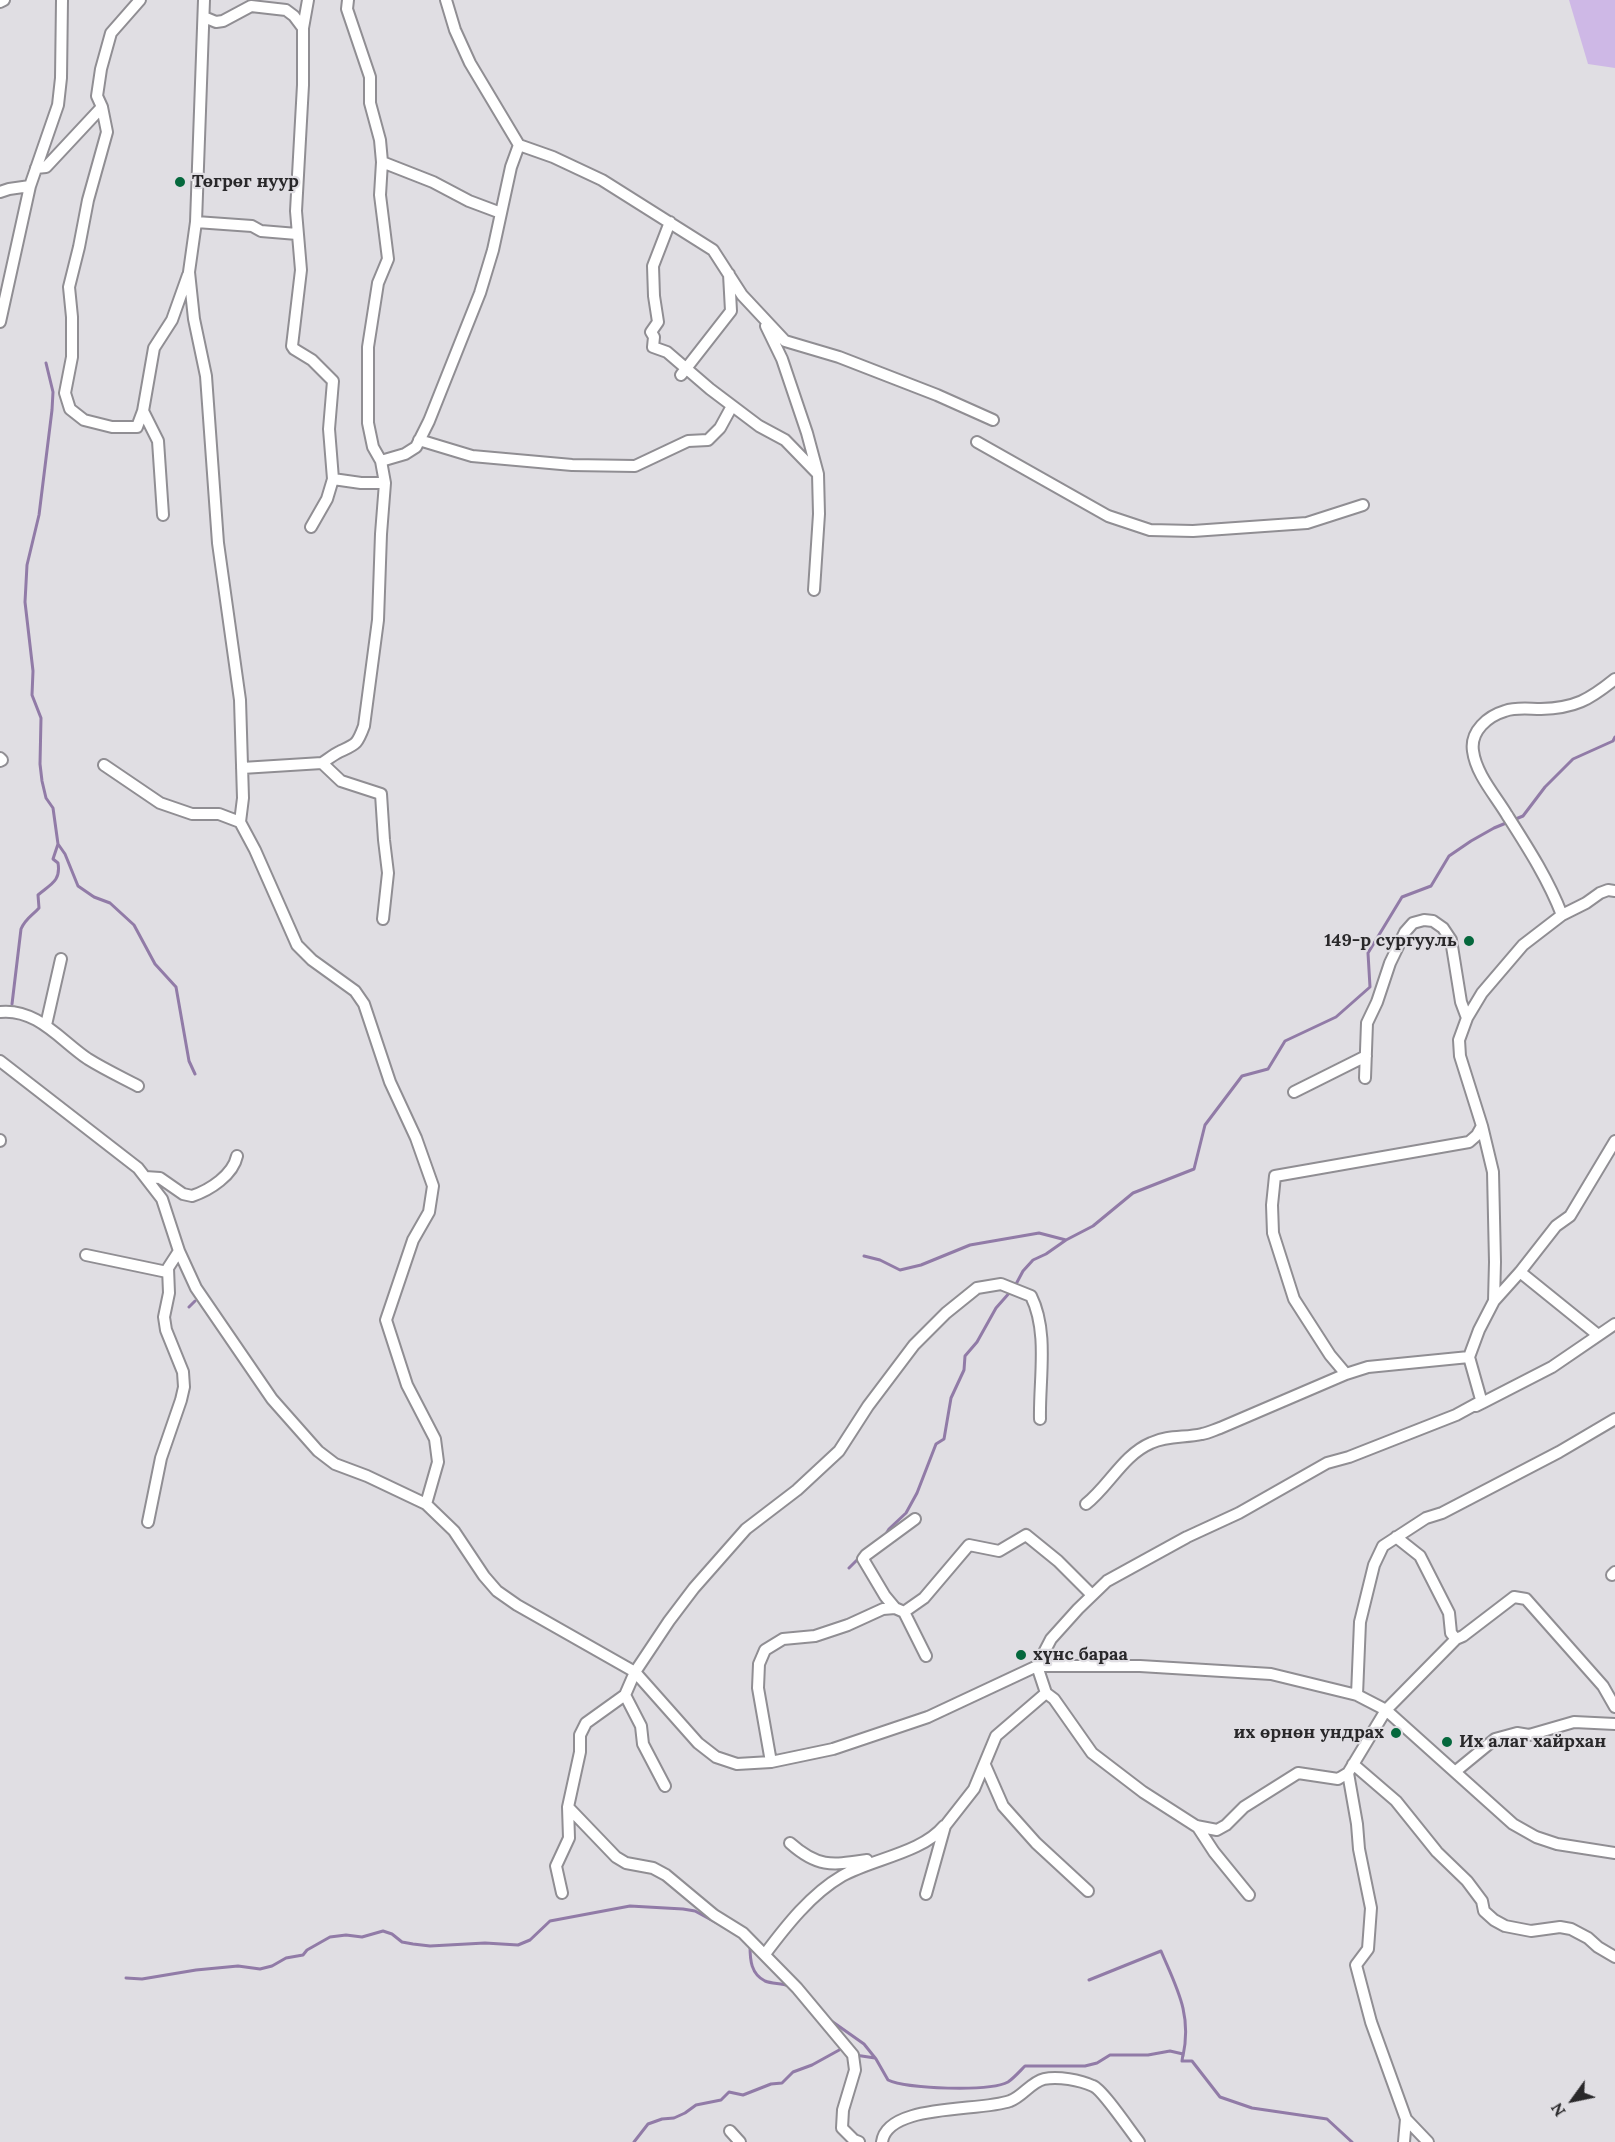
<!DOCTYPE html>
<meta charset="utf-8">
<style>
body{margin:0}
#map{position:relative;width:1615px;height:2142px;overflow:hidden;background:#e0dee3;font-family:Lora,serif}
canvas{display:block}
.north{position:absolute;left:1543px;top:2070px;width:60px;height:60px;-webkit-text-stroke:4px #e0dee3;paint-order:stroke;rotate:237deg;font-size:16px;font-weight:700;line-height:24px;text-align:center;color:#29282a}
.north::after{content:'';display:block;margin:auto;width:21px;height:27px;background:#29282a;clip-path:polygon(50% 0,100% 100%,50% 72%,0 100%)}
</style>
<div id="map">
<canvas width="1615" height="2142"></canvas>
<div class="north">N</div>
</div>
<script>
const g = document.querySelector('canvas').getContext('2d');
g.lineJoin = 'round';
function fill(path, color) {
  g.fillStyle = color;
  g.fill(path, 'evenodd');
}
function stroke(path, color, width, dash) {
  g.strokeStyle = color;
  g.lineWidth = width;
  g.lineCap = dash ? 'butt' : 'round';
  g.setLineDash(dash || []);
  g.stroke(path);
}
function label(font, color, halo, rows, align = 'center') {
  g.font = font + ' Lora,serif';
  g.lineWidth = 4.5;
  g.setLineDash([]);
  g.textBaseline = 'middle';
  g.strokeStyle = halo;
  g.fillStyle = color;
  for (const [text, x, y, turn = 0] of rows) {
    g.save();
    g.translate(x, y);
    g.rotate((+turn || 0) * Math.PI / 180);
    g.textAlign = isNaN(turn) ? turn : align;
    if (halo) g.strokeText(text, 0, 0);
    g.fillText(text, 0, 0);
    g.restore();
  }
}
fill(new Path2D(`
 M1569,0H1615V68L1588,64Z`), '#ceb8e6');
stroke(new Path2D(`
 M46,363L53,392L52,410L39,515L27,565L25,602L33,671L32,695L41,718L40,764L42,781L46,798L53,808L58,844L65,854L78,886L94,897L110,903L134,925L155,964L176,987L189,1061L195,1074
 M12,1004L21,929C26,918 31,917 39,908L38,895C51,884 61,881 58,863L53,859L58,844
 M864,1256L880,1260L900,1270L921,1265L970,1245L1039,1233L1066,1240L1093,1226L1133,1193L1194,1169L1205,1125L1242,1076L1268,1069L1285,1041L1336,1017L1370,987L1368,953L1402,897L1431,886L1449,856L1471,841L1494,828L1523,816L1545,787L1573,759L1613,741L1615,737
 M1015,1286L1023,1271L1033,1260L1046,1254L1066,1240
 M189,1307L195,1301
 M884,1537L889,1529L906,1513L917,1493L936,1444L944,1439L951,1398L964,1370L965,1356L977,1342L996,1308L1011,1291
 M849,1568L861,1556
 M750,1946C750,1960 751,1974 765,1981C772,1984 781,1983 789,1986
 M126,1978L142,1979L196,1970L238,1966L260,1969L272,1966L286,1958L303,1955L307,1950L330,1937L346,1935L362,1937L383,1931L392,1934L402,1942L413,1944L430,1946L485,1943L518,1945L530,1940L550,1921L630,1906L683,1909L695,1911L737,1934
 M1089,1980L1161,1951C1177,1989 1192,2014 1183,2056
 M830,2020L864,2044L876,2059L888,2080C907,2089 989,2092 1008,2082C1014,2078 1020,2071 1025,2066H1085L1097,2063L1110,2055H1148L1170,2051L1183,2054L1182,2061H1192L1220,2097L1252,2108L1327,2119L1352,2142
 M855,2055L875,2058
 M634,2142L648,2124L662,2119L674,2118L685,2113L696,2105L721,2100L729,2092L743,2095L771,2084L782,2083L793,2072L812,2065L841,2049L843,2050`), '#917ba7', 3);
const minor = new Path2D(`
 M204,0L196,222L189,272L194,319L206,376L218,543L240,700L243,798L240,822L255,850L297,945L312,960L355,991L364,1004L390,1082L416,1138L433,1186L429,1212L413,1240L386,1320L407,1385L435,1439L438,1462L426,1504
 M308,0L303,28V85L296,211L301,270L292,346L294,349L312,360L333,381L329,429L333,479L327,499L311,527
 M348,0L347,9L370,77V103L380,140L382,162L433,182L469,201L501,213
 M446,0L455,30L470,63L519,145L553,157L602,180L713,250L742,295L785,341L839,357L937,395L993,420
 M0,2L4,0
 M204,17L216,22L223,21L251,6L286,10L294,16L303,28
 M102,107L107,132L88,200L79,247L69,287L72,317V357L65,393L70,409L84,420L112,427H137L143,411L154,348L172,320L188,275
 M36,168L46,167L102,107L97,96L101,69L111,33L140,0
 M0,192L9,189L30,186
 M196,222L252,226L261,231L297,234
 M670,222L653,266L654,296L658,322L651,332L654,337L653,347L667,352L710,389L759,426L785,440L818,474
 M0,322L30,186L58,105L61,78L62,0
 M766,326L782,359L807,433L818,474L819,514L814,590
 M681,375L731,311L729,274
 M143,411L158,441L163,515
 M419,440L472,456L572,465L635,466L688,441L708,440L720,428L732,406
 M977,442L1108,516L1150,530L1193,531L1307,523L1363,505
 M381,461L405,454L416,447L429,421L480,293L493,250L511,167L519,145
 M333,479L361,483H385L381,461L373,447L368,423V347L378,283L388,259L380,195L382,162
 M0,758L2,760L0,761
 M322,763C327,760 333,755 339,752C356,744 357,745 364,726L378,620L381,534L385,483
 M104,765L160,803L192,814H219L240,822
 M242,768L322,763L341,781L381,794L384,840L388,873L383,919
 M1562,915C1548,879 1528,848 1507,815C1495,795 1476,774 1473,751C1470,731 1488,716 1505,711C1516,707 1529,709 1541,709C1575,708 1589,700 1615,679
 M0,1012C37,1008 61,1041 88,1059C104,1069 121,1077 138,1086
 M46,1025L61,959
 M0,1061L138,1168L162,1199L179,1251L196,1288L272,1399L318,1451L335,1464L367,1476L426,1504L454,1531L484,1576L497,1591L517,1605L635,1672L698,1743L716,1757L737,1764L771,1762L833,1749L928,1717L1037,1666H1140L1271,1674L1357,1695L1386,1710L1513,1824L1536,1837L1557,1844L1615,1853
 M1365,1078L1367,1023L1377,1002L1390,963L1405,932L1413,923L1424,920L1433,921L1443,928L1451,940L1461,1002L1467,1018
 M1294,1092L1366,1056
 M1482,1126L1493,1172L1495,1262L1494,1301
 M0,1140V1141
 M145,1177L160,1178L183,1194L192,1196C210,1190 233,1175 237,1156
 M86,1255L167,1272
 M1520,1272L1598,1335
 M1469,1357L1368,1367L1346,1374L1330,1355L1294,1299L1273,1233L1272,1205L1275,1176L1469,1142L1477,1135L1482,1126L1460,1056L1459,1040L1467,1018L1482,993L1523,945L1562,915L1586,903L1600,893L1608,890L1615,891
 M1476,1406L1482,1403L1469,1357L1479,1330L1494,1301L1520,1272L1556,1226L1570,1216L1615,1141
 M1086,1504C1109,1486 1123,1455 1151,1443C1168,1435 1185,1438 1202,1434C1208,1433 1214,1430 1220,1428L1346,1374
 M148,1522L161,1458L181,1400L184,1387L183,1372L166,1330L164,1317L169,1293L168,1268L179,1251
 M1396,1537L1420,1556L1449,1613L1451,1633L1456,1639L1463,1636L1514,1597L1526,1599L1603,1686L1615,1707
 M1612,1575L1615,1572
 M895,1608L885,1596L863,1559L866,1555L915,1519
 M904,1612L926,1656
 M1456,1639L1386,1710L1348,1773L1338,1779L1298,1773L1244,1807L1226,1825L1217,1830L1196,1826L1143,1792L1092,1753L1054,1699L1046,1693L1037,1666L1051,1639L1078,1609L1107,1581L1187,1537L1239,1513L1327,1463L1349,1457L1456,1415L1478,1403H1482L1552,1367L1615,1324
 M625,1695L641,1726L643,1744L665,1786
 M1357,1695L1360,1622L1374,1565L1383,1546L1426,1518L1442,1513L1559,1452L1615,1419
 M771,1762L758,1688L759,1664L765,1650L783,1639L815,1636L848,1625L883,1609L895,1608L904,1612L924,1598L969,1545L999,1551L1026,1535L1058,1561L1092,1595
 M1353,1764L1396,1801L1437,1852L1467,1881L1482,1901L1484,1911L1494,1920L1505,1926L1531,1931L1560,1927L1571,1929L1588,1938L1598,1947L1615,1957
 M985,1765L1003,1806L1036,1843L1088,1891
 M1456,1771L1495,1739L1517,1733L1529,1735L1574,1722L1615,1724
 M1348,1773L1357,1824L1359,1849L1371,1908L1368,1949L1356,1965L1371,2022L1406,2119
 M1197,1826L1214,1852L1249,1895
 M790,1843C818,1868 832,1865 867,1860
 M562,1893L556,1866L569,1838L568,1807
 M926,1894L945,1826L974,1789L996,1736L1046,1693
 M765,1954C786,1926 811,1894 842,1876C872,1859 922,1853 944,1826
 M730,2131L740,2142
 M859,2142L854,2140L842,2128L843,2110L855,2070L853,2055L797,1988L743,1933L714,1915L666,1875L653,1868L626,1863L616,1857L568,1807L580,1752V1735L586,1723L625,1695L635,1672L669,1621L694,1588L746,1529L797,1490L839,1451L868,1406L914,1345L946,1313L977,1288L1001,1284L1031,1296C1049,1332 1039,1380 1040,1419
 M882,2142C887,2103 980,2112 1010,2101C1022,2097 1031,2082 1044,2079C1058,2076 1080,2080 1093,2086C1102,2089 1131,2132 1139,2142
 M1404,2142L1406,2119L1428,2142`);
stroke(minor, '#908e93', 14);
stroke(minor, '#fff', 10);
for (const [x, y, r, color] of [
 [180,182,6,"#05683d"],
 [1469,941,6,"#05683d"],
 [1021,1655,6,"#05683d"],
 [1396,1733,6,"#05683d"],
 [1447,1742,6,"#05683d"]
]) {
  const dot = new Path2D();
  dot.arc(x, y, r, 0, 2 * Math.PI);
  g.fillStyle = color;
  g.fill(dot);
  stroke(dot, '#e0dee3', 2);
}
label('bold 18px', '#29282a', '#e0dee3', [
 ["Төгрөг нуур",192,182],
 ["149-р сургууль",1457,941,"right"],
 ["хүнс бараа",1033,1655],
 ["их өрнөн ундрах",1384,1733,"right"],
 ["Их алаг хайрхан",1459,1742]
], 'left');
</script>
